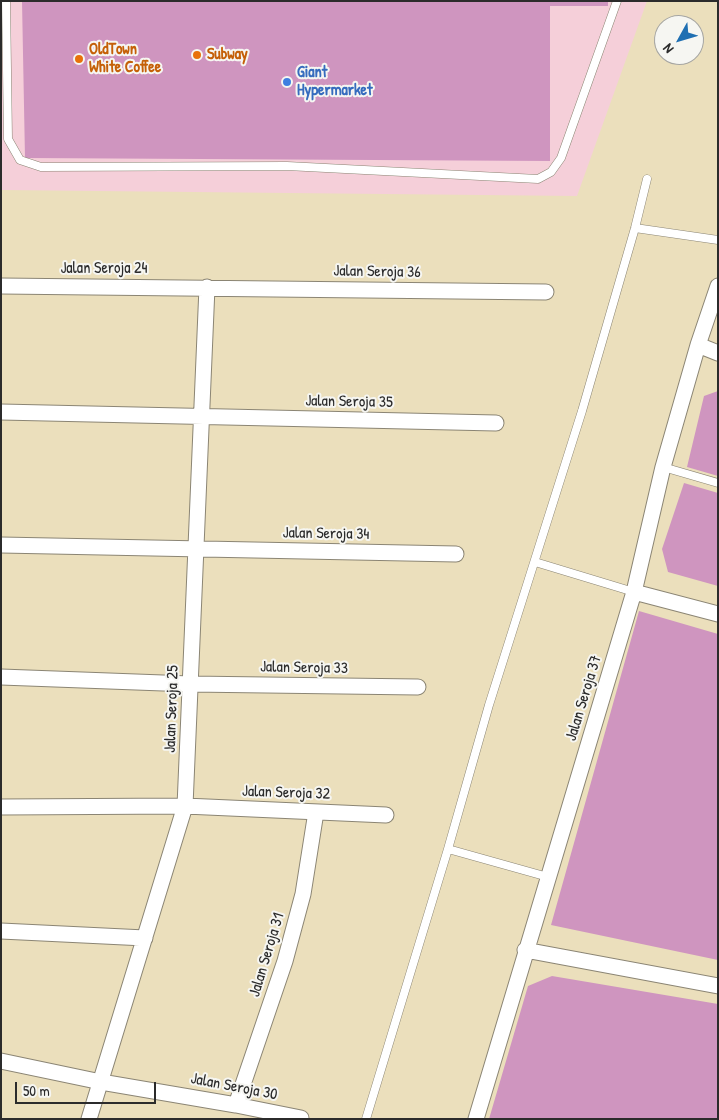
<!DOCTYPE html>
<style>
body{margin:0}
#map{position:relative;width:719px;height:1120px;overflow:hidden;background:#ebdfbc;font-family:"Patrick Hand",sans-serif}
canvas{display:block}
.frame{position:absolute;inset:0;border:2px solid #2b2b2b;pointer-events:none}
.north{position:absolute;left:654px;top:15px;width:50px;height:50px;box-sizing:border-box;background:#f6f6f2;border:1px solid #a5a5a2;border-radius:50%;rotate:231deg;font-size:14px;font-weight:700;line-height:20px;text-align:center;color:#2b2b2b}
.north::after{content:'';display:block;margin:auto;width:18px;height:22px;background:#1f6fb2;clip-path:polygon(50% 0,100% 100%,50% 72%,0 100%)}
.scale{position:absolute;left:15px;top:1082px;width:141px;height:22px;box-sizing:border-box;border:2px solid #2b2b2b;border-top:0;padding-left:6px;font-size:15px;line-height:18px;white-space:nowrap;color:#2b2b2b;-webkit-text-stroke:4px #f6f6f2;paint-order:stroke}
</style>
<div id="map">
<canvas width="719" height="1120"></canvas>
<div class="frame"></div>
<div class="north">N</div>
<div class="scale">50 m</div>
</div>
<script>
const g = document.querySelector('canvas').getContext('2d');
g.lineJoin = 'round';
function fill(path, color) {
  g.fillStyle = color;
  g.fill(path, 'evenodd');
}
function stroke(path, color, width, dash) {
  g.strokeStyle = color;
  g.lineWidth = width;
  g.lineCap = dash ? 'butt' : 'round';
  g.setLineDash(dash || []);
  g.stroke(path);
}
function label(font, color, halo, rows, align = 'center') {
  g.font = font + ' "Patrick Hand",sans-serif';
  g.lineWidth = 4;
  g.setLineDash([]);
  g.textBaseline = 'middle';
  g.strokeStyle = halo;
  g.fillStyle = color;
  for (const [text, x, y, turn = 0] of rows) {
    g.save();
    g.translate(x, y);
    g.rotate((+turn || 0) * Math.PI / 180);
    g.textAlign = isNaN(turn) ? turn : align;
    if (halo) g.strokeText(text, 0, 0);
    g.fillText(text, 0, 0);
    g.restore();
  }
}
fill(new Path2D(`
 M1,1H647L577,196L1,190Z`), '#f5cfd9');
fill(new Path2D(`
 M22,1H608V6H550V161L25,158Z
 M718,391V476L687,467L704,396Z
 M684,483L718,493V586L668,572L662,549Z
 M639,611L718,634V960L551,925Z
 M552,976L718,1004V1119H489L528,986Z`), '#cf95bf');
const lane = new Path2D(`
 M6,1L8,139L20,160L41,167L287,166L538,179L551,172L561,158L617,1
 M635,228L718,240
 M663,467L718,483
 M535,562L634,592
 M448,849L548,877
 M366,1119L448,849L489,705L582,411L635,228L647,179`);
const street = new Path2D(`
 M1,286L546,292
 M698,345L718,353
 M1,412L496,423
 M1,545L456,554
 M634,592L718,614
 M1,677L190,684L418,687
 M1,807L185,806L386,815
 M1,931L145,938
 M525,950L718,986
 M1,1061L101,1082L236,1105L301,1118
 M236,1105L285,961L303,894L316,812
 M89,1119L185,806L207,287
 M476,1119L634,592L663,467L698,345L718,286`);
stroke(lane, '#8b8574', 9);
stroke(street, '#8b8574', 17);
stroke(lane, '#fff', 8);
stroke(street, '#fff', 15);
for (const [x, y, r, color] of [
 [197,55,5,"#e8710a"],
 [79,59,5,"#e8710a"],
 [287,82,5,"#3f7fe0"]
]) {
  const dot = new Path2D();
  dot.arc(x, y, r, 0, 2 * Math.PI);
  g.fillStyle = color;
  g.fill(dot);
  stroke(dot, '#f6f6f2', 2);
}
label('bold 16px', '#c56008', '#f6f6f2', [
 ["OldTown",89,50],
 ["White Coffee",89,68],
 ["Subway",207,55]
], 'left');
label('bold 16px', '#366cbe', '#f6f6f2', [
 ["Giant",297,73],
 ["Hypermarket",297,91]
], 'left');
label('16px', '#2b2b2b', '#f6f6f2', [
 ["Jalan Seroja 24",104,269],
 ["Jalan Seroja 36",377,272,1],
 ["Jalan Seroja 35",349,402,1],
 ["Jalan Seroja 34",326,534,1],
 ["Jalan Seroja 33",304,668,1],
 ["Jalan Seroja 37",584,698,-73],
 ["Jalan Seroja 25",172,709,-88],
 ["Jalan Seroja 32",286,793,2],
 ["Jalan Seroja 31",267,955,-73],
 ["Jalan Seroja 30",234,1087,11]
]);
</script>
